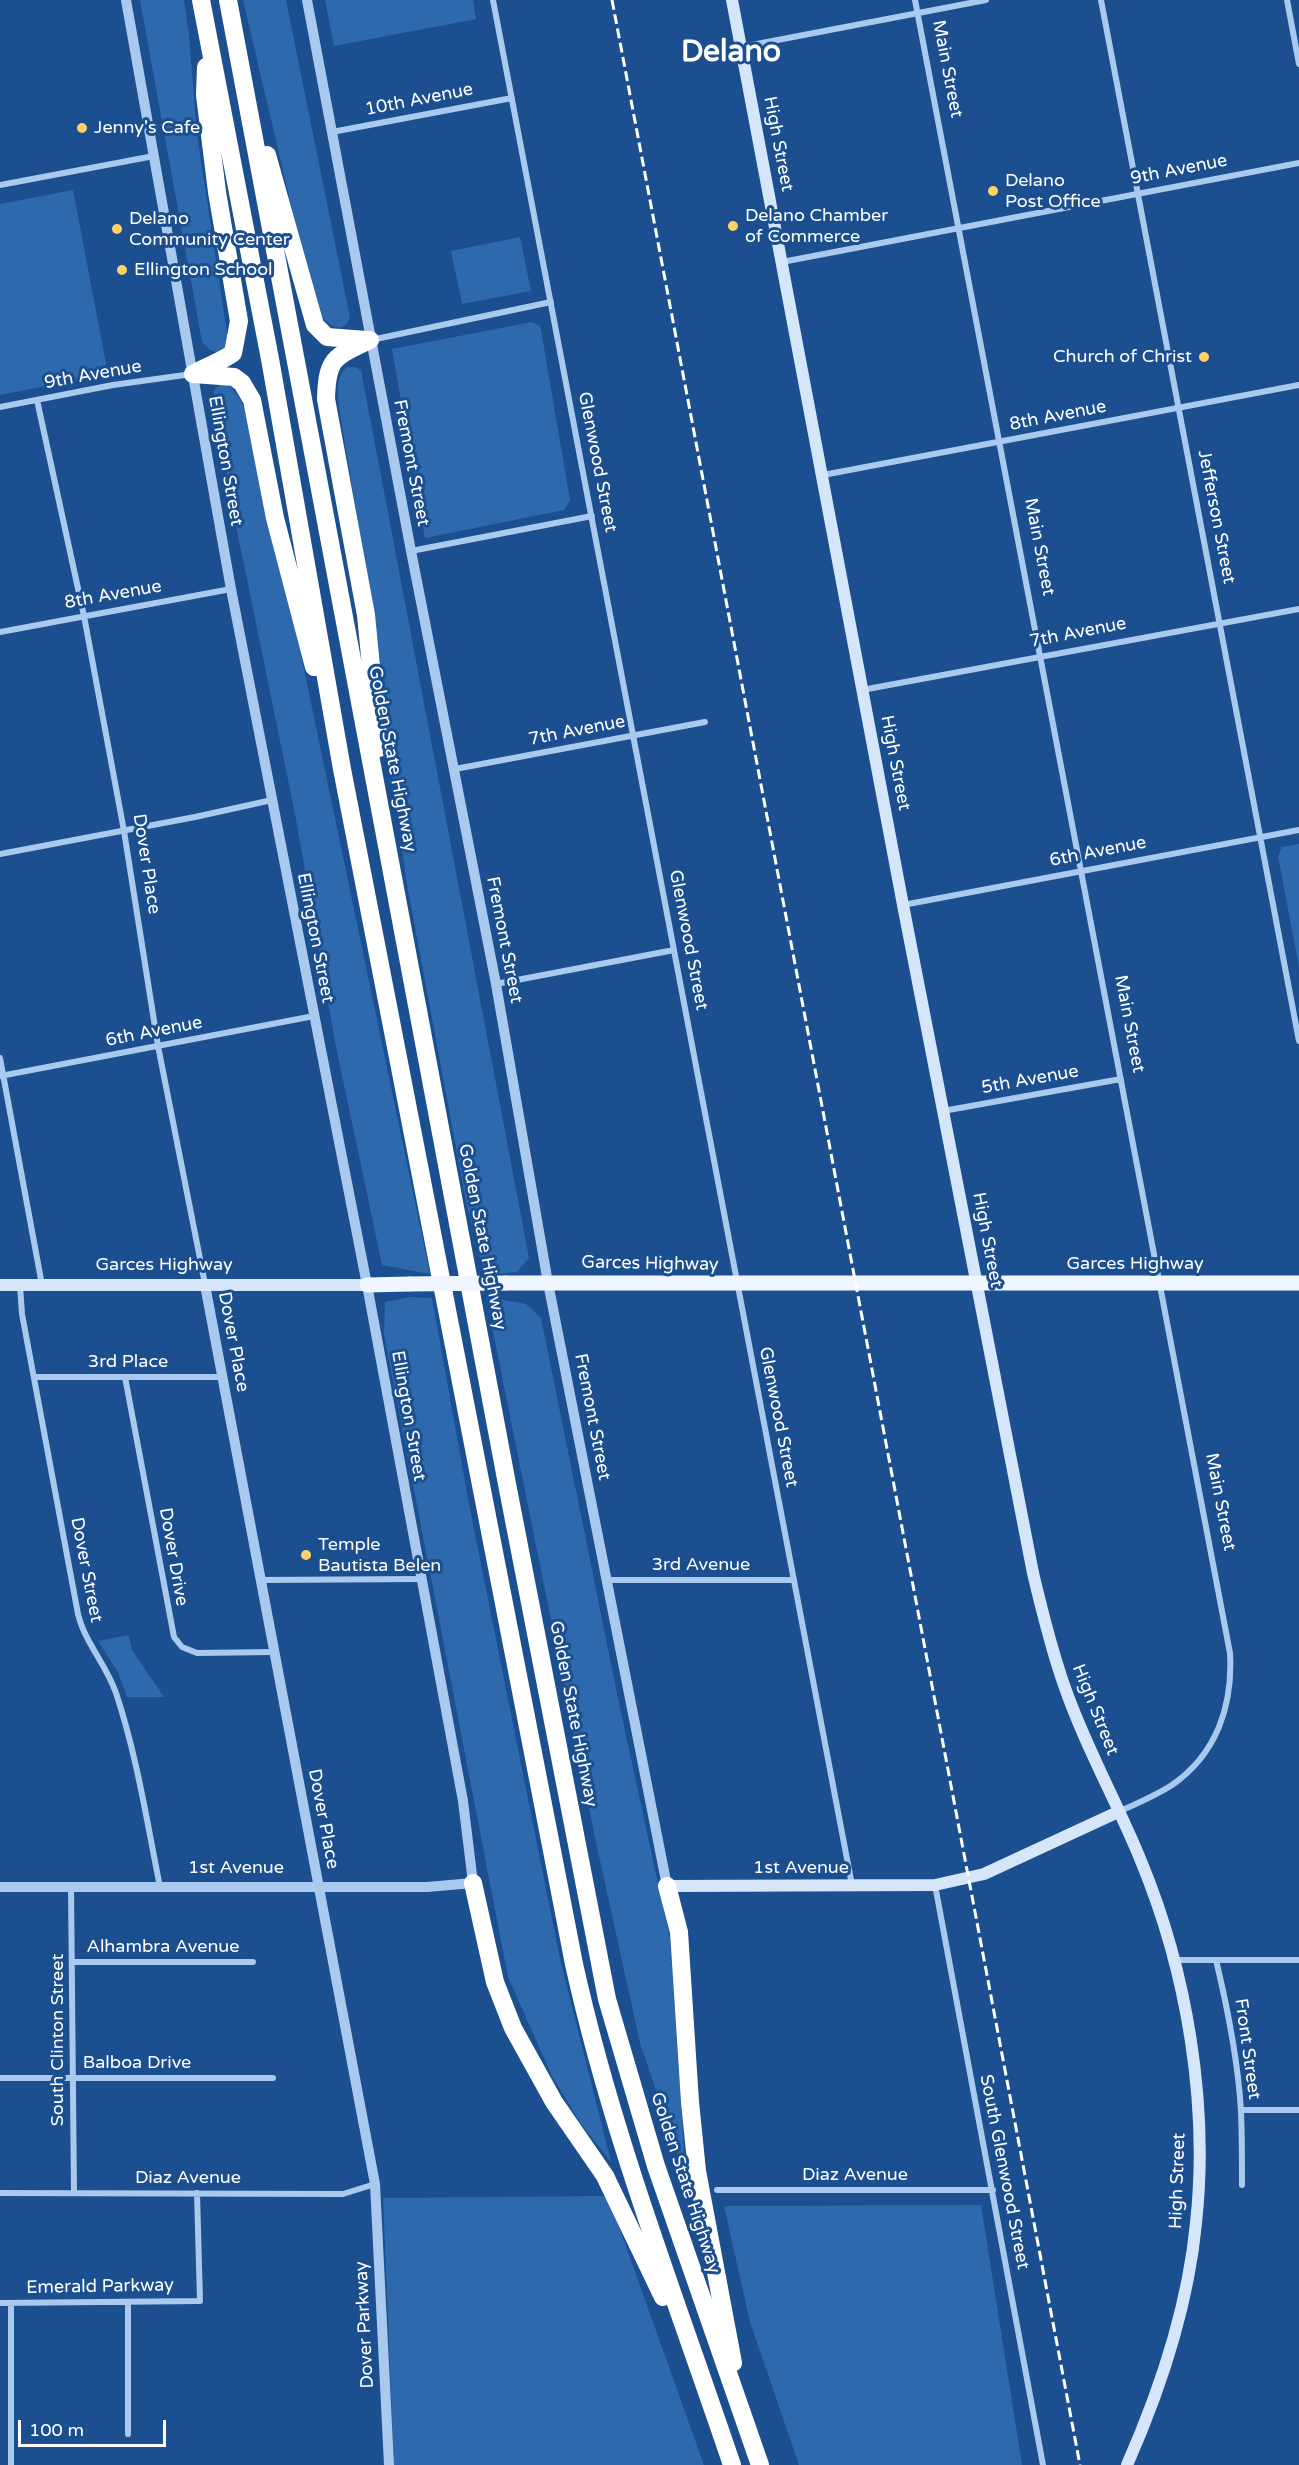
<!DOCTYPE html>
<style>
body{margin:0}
#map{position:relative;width:1299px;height:2465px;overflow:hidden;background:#1b4f8f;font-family:"Varela Round",sans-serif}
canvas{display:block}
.scale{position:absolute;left:18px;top:2420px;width:148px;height:27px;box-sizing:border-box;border:3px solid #fff;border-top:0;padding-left:8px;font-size:18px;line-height:21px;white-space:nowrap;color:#fff;-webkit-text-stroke:4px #1b4f8f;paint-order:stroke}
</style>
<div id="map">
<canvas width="1299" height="2465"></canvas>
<div class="scale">100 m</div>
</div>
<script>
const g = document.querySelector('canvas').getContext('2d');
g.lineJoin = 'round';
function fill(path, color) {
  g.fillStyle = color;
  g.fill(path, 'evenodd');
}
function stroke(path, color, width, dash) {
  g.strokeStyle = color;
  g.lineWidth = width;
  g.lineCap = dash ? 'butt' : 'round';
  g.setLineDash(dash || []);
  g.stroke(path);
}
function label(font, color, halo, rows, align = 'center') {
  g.font = font + ' "Varela Round",sans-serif';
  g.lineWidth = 6;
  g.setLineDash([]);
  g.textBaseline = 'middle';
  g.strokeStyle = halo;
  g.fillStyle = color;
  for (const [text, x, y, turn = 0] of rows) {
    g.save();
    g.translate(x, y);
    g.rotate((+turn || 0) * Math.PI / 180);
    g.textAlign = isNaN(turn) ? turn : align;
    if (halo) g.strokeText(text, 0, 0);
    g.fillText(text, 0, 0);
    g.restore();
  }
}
fill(new Path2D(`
 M140,0H184L189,35L197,134L228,340L225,348L218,353L210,350L202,342Z
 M243,0H286L350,317C345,334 330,328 322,316L293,213Z
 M325,0H473L476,19L334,46Z
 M73,190L108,374L0,395V204Z
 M520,237L531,291L462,304L451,251Z
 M532,322L540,326L541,330L570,500L564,510L425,538L392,349Z
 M347,367H355L361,370L529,1258L517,1272L497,1274L483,1270L466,1201L406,879L384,713L378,641L339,408C338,393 335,378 347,367Z
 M222,384L231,387L241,400L253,437L296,631L430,1274L382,1265L335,1042L295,814L235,521L213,398L215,388Z
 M1299,844V967L1278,856L1282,847Z
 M410,1297L432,1298L469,1504L560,1959L611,2162L581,2124L552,2076L508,1977L384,1334L385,1302Z
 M486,1297L526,1304L541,1318L619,1703L670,1939L686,2179L640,2043L594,1833Z
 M129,1635L132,1650L164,1697H127L118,1672L98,1641Z
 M608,2196L704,2465H394L383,2198Z
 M981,2205L1022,2465H799L750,2322L724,2206Z`), '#2e69ad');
stroke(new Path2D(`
 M493,0L852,1885
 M915,0L1230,1653C1233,1705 1217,1754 1172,1785C1155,1796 1136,1804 1118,1812
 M1101,0L1299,1041
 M1287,0L1299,64
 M741,47L986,0
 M332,132L512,98
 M0,185L154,156
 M782,262L1299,163
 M371,340L551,302
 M37,400L84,616L124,831L158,1046L205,1284
 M0,407L113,385L192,374
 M823,475L1299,385
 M411,551L592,516
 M0,632L231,589
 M862,690L1299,609
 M455,769L705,722
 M0,854L195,817L272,800
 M903,905L1299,830
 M496,984L674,950
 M0,1058L42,1285
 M0,1076L314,1016
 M943,1111L1121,1079
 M20,1285L22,1314L78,1614C85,1643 106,1664 116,1693C137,1756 147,1822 160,1887
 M34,1377H222
 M125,1377L174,1637L182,1647L197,1653L274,1652
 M261,1580L421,1579
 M608,1580H794
 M935,1885L1043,2465
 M71,1887L74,2193
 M1174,1960H1299
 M1216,1960C1228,2010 1238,2060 1241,2111C1242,2135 1242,2160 1242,2185
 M73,1962H253
 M0,2078H273
 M1241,2110H1299
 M717,2190H993
 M0,2193L343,2194L375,2184
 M128,2302V2434
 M0,2303L200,2301L197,2193
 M11,2465V2303`), '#a9c9ee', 6);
stroke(new Path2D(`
 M307,0L411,551L496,984L548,1283L667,1886
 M205,1285L375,2184L389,2465
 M0,1887H427L473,1883L463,1801L367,1285L231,589L126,0`), '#a9c9ee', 10);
stroke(new Path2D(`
 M732,0L903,905L1033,1573C1042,1611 1051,1648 1064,1685C1085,1746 1117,1802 1141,1861C1187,1972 1209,2104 1196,2223C1188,2307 1161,2388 1127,2465
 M0,1285H367
 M667,1886L935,1885L984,1874L1118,1812`), '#d6e6fa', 12);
stroke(new Path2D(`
 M506,1283H1299
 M367,1285L410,1284`), '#f0f6ff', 15);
stroke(new Path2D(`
 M201,0L270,359L342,769L574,1964C612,2136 676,2299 732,2465
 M228,0L507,1484L607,1999L656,2166L760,2465
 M267,155L315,325L327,337L366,340
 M370,340C335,357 327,357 326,399L366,615L379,748
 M193,374L234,377L242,383L252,400L275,518L314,667
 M193,374C206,366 221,362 233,353L239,321L217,192L205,95L206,67
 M473,1883L495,1982L513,2028L554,2102L605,2176L663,2297
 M667,1886L679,1932L690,2102L697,2171L733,2363`), '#fff', 18);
stroke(new Path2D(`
 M612,0L1080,2465`), '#fff', 3, [10, 4.5]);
stroke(new Path2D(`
 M410,1284L506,1283`), '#f0f6ff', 15);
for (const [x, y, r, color] of [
 [82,128,6,"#ffd166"],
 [993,191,6,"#ffd166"],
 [733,226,6,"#ffd166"],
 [117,229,6,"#ffd166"],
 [122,270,6,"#ffd166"],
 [1204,357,6,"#ffd166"],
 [306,1555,6,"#ffd166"]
]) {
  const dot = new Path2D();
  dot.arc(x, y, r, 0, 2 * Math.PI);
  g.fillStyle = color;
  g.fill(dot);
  stroke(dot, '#1b4f8f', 2);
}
label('18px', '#fff', '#1b4f8f', [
 ["Main Street",947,69,79],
 ["10th Avenue",419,100,-11],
 ["High Street",778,144,79],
 ["9th Avenue",1179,170,-11],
 ["9th Avenue",93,375,-10],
 ["8th Avenue",1058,416,-11],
 ["Ellington Street",225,461,80],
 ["Glenwood Street",597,462,79],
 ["Fremont Street",411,463,79],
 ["Jefferson Street",1216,517,79],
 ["Main Street",1039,547,79],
 ["8th Avenue",113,595,-10],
 ["7th Avenue",1078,633,-11],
 ["7th Avenue",577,731,-11],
 ["Golden State Highway",392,759,79],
 ["High Street",895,763,79],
 ["6th Avenue",1098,852,-11],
 ["Dover Place",146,864,81],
 ["Ellington Street",315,938,79],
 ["Fremont Street",504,940,79],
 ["Glenwood Street",688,940,79],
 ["Main Street",1129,1024,79],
 ["6th Avenue",154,1032,-11],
 ["5th Avenue",1030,1080,-10],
 ["Golden State Highway",482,1237,79],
 ["High Street",987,1240,79],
 ["Garces Highway",650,1264,1],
 ["Garces Highway",1135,1264],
 ["Garces Highway",164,1265],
 ["Dover Place",233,1342,79],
 ["3rd Place",128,1362],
 ["Ellington Street",408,1416,80],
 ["Fremont Street",592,1417,79],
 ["Glenwood Street",778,1417,79],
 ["Main Street",1220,1502,79],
 ["Dover Drive",173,1557,80],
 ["3rd Avenue",701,1565],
 ["Dover Street",86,1570,79],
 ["High Street",1095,1710,68],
 ["Golden State Highway",573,1714,79],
 ["Dover Place",323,1819,79],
 ["1st Avenue",236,1868],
 ["1st Avenue",801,1868],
 ["Alhambra Avenue",163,1947],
 ["South Clinton Street",58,2040,-90],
 ["Front Street",1247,2049,82],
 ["Balboa Drive",137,2063],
 ["South Glenwood Street",1004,2172,79],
 ["Diaz Avenue",855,2175],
 ["Diaz Avenue",188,2178],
 ["High Street",1178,2181,-88],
 ["Golden State Highway",685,2183,72],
 ["Emerald Parkway",100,2287,-1],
 ["Dover Parkway",365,2325,-93]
]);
label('18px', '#fff', '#1b4f8f', [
 ["Jenny's Cafe",94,128],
 ["Delano",1005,181],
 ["Post Office",1005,202],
 ["Delano Chamber",745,216],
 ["of Commerce",745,237],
 ["Delano",129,219],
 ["Community Center",129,240],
 ["Ellington School",134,270],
 ["Church of Christ",1192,357,"right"],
 ["Temple",318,1545],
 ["Bautista Belen",318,1566]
], 'left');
label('bold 30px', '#fff', '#1b4f8f', [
 ["Delano",731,53]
]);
</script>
